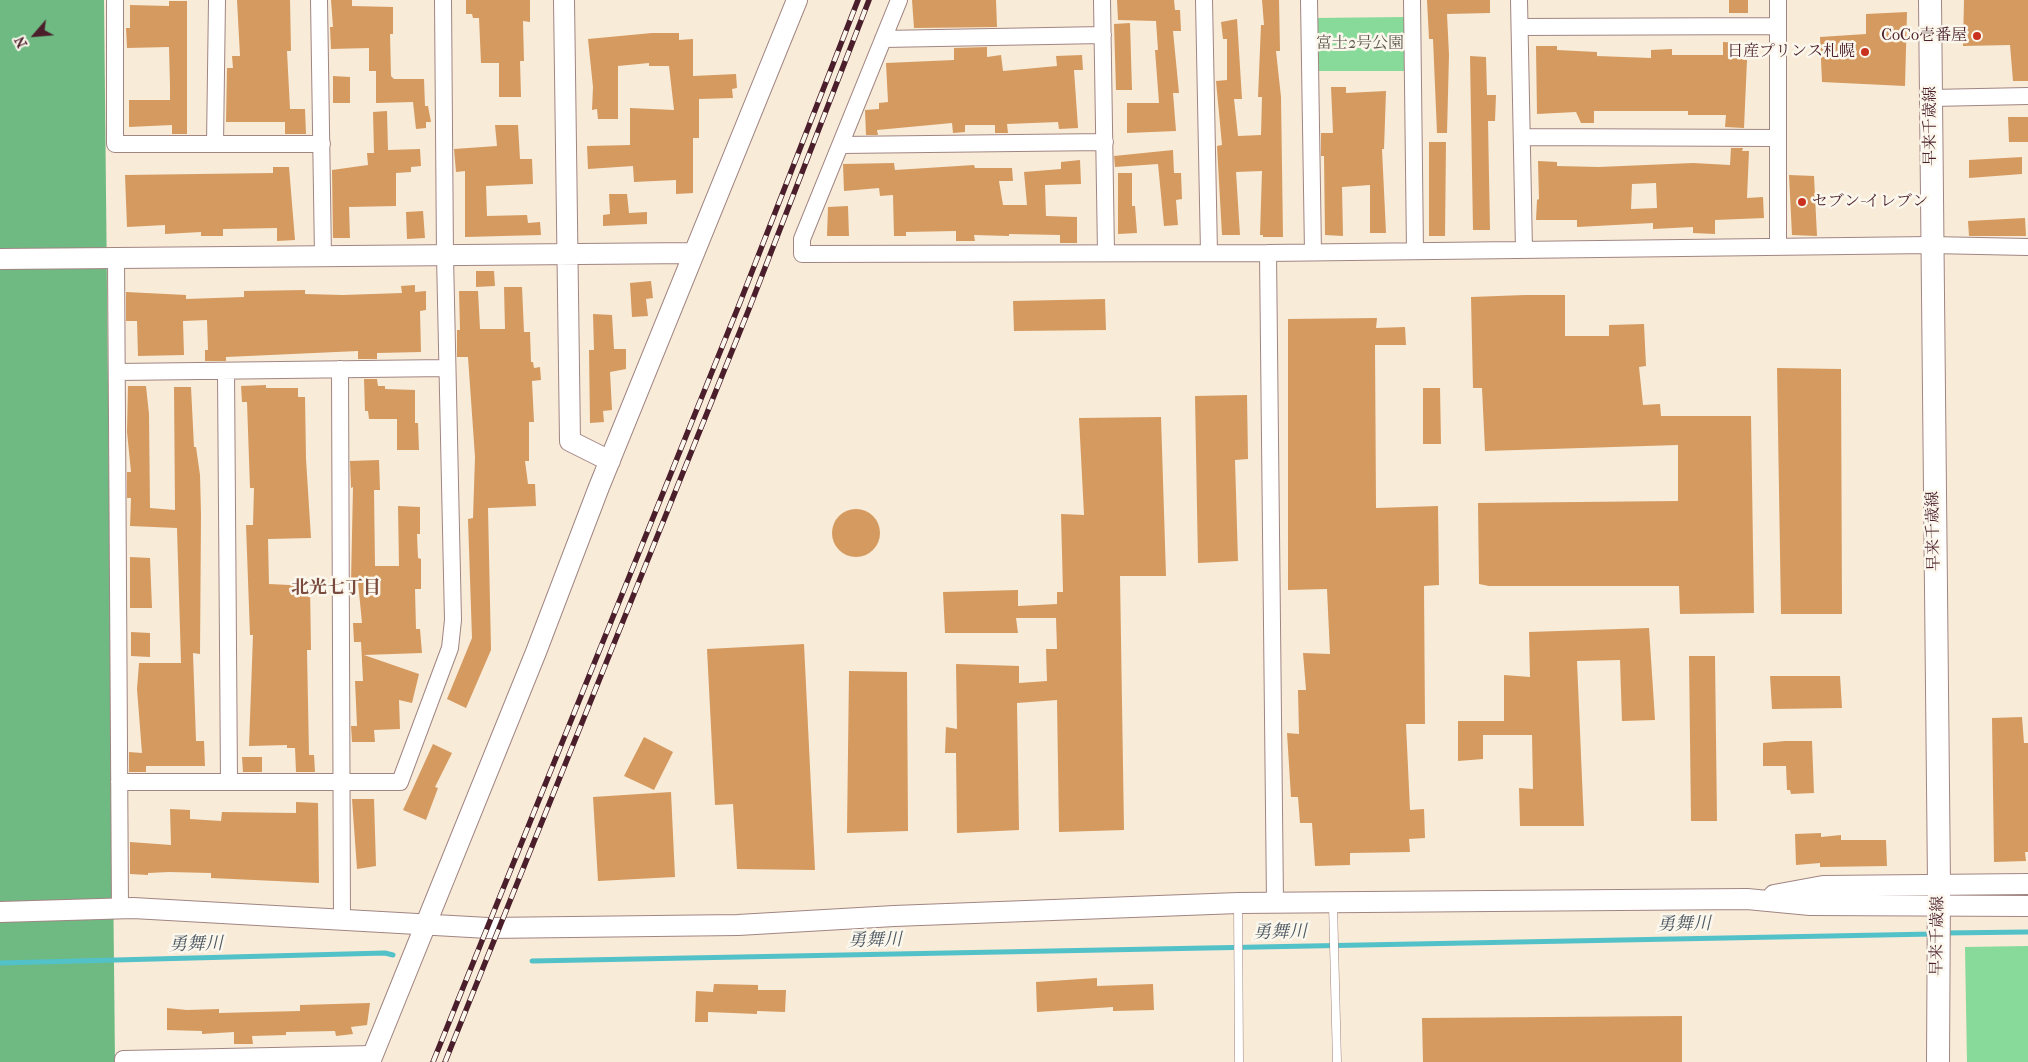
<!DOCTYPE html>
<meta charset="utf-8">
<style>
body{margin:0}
#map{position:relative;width:2028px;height:1062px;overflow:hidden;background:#f8ebd8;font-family:"IM FELL French Canon",serif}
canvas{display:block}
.north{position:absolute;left:10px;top:10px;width:50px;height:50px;-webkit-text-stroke:4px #fbf7ec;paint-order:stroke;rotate:243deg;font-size:14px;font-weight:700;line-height:20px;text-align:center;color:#4a1f2b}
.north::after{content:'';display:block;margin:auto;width:18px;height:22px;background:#4a1f2b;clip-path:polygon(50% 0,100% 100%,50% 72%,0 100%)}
</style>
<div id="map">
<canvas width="2028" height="1062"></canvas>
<div class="north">N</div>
</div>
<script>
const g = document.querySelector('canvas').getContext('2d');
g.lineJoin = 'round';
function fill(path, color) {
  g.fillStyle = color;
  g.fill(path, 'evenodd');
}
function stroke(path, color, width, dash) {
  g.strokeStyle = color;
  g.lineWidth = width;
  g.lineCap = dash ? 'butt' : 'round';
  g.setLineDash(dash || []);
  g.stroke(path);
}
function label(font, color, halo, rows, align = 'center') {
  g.font = font + ' "IM FELL French Canon","Noto Serif JP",serif';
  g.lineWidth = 5;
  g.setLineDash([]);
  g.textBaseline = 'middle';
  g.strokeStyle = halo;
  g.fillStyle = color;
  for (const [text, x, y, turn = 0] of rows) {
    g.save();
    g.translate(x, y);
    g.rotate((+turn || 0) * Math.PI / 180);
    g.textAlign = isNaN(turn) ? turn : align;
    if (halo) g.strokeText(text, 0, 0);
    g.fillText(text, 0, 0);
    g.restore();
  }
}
fill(new Path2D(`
 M1404,17L1405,71H1315L1314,18Z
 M2028,946V1062H1967L1965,947Z`), '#88da9a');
fill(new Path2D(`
 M0,0H104L115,1062H0Z`), '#6eba82');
stroke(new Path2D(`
 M1944,933L2028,932
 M532,961L1933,934
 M0,963L385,953L393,955`), '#53c1c8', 5);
fill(new Path2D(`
 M237,0H290L291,51H287L290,109H305L306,134H285V122H226L227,68H233L232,56H240Z
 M331,0H352V6L393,7V34H390L391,76L394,79H424L425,106H428L431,122H426V128L416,129L413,102L376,103V71H369V48L331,49L330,27H333Z
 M466,0H530V22L523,21L524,61H520L521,97H499V63H481L479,18H473L472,14H466Z
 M912,0H996L997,27L914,28Z
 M1117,0H1174L1175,10H1180L1181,31H1173L1179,93H1173L1176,131L1127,133V103H1159L1155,50H1158L1156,21L1118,20Z
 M1262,0H1279L1280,51H1276L1281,97L1283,237H1263V235H1260L1262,171L1236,172L1240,235H1222L1217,146L1222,145L1216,81L1227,80V39H1223L1221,22L1237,19L1242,99H1234L1238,136L1261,135L1262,97H1258L1261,25H1264Z
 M1427,0H1490V13L1447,14L1449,55L1447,133H1437L1433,39H1429Z
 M1729,0H1748V13H1729Z
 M1964,0H2028V81H2013L2010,45L1963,46Z
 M169,1H187V134H172V125L129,127V100H170V86L169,47L127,48L126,28H130V5L169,6Z
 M1907,12L1905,86L1822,82L1820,37L1866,34V14Z
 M1130,23L1132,90H1116L1114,24Z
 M652,33H679V40L693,39V76L736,74L737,88L732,89L733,98L699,99V138H693V193L676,194V180L634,182L633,166L588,169L587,146L630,145V108L674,110L669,66H649V63L618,66V119H598L597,109L592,110L593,87L588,39Z
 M1723,42L1740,43L1741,59L1747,60L1744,128L1725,127L1726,115H1688V111H1594V123H1581L1576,112L1537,114L1536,46H1557V50L1597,52V56L1651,58V50L1672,49V55H1723Z
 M987,47V57L1001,55L1003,71L1057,66L1056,56L1082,55L1083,70H1074L1078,128L1059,129L1058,122L1007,124L1008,133H995V125H965V132L953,133L952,123L877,130L878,135H866L865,110L879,109V103L888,102L886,63L954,60V48Z
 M1470,56L1486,57L1487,95H1496L1495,121H1488L1490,230H1473Z
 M333,76L350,77V103H333Z
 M1331,87H1346V93L1386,91L1384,149H1382L1386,233H1370V185L1342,187L1343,236L1325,235L1324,156H1321V133H1333Z
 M387,111L388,150L420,149L421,166L411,167V172L396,173V206L349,207L350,238H333L332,170L368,165L367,153H374L373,112Z
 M2008,117H2028V142H2009Z
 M495,125H518L520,159H532L533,184L486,186L487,216L527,215L528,223L540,222L541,235L465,237V171L456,172L454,149L497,146Z
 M1429,142H1446L1445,236H1429Z
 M1731,148H1743L1742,151H1749L1747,198L1763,197L1764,218L1715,220V234L1693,233V227L1653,229V223L1577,227V220H1536L1537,200L1539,199L1538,161L1557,162V166L1599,167L1693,163L1730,165ZM1656,183L1657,208L1631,209L1632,184Z
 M1173,150L1174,173H1181L1182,199L1176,200L1178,225L1164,226L1158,164L1115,167L1114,156Z
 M2022,157V174L1969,178V160Z
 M1080,160L1081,184L1045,185L1046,216L1077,217V243H1060V235L1009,234V236L974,235L975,241H956V231L906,232V236H894L893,195L880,196L879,188L844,191L843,164L894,163L895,170L974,165L975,168H1012L1013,181H999L1003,205H1027L1024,172L1061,169V162Z
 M273,167H289L295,240L277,241V228L223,229V236H201V232L165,234V225L127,227L125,175L273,173Z
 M1118,173H1132V206H1135L1137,233L1118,234Z
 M1789,175L1814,176L1817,236L1792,235Z
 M609,194H627L629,213L647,212V224L603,226V215L610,214Z
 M848,206L849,236H827L828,207Z
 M423,211L425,238L407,239L406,212Z
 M2025,218L2026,236H1969L1968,221Z
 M476,271H494L495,286L476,287Z
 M651,281L653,298L646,299L648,316L632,317L630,283Z
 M415,285V292L426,291V310L420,311L421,352L377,353V359H358V351L226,357V361H205V350H208L207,320L183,321L184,355L138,356L137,321H126V292L186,295V299L244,297V291L305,290V294L343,295L402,293L401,286Z
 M504,287H522L524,332H530L531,362H533L534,368L540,367L541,380L532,381L534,422H529V461H525L528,484H535L536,506L488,508L491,650L466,708L447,699L472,638L468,519L473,518L475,457L468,357H457V330H460L459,291H478L480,329H505Z
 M1525,295H1565V336H1609V325L1644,324L1646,366L1639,367L1643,405L1660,404L1661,416H1751L1754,613L1680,614L1679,586H1489L1479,584L1478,503L1678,501V445L1485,451L1482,388H1473L1471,297Z
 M1105,299L1106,330L1014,331L1013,301Z
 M593,314L612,315L614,349H626V369L610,372L612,410L603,411L604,422L590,423L589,350H594Z
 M1377,318L1376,328L1405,327L1406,345H1375L1376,508L1438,506L1439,585L1424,586L1425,724H1406L1410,810L1424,809L1425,838L1409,839L1410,852L1350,853V865L1315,866L1312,823H1300L1298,797H1291L1287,733L1299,734L1298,690H1306L1303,653L1330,654L1327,589L1288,590V319Z
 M1777,368L1841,369L1842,614H1781Z
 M364,379H377L378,386H385V389L415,390V423H418L419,450H397V419H369L368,411H365Z
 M266,385V388H298V397H305L306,459L311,538L268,539L269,584L310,586L311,650H307L309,755H314L315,772H296L295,748H287V745L249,746L253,635H250L246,525H253L254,488H250L247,402H242L241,386Z
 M128,386H146L149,414L150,508L175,510L174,387H191L194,447H196L200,475L201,515L200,654L193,653L196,741H204L205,766H146V772H129V752L142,753L137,689L139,663H181L177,528L130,526L131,498H127V472H131L127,432Z
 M1423,388H1440L1441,444H1423Z
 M1247,395L1248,459L1235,460L1238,561L1198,563L1195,396Z
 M1161,417L1166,576H1120L1124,830L1059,832L1057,700L1017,703L1019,830L957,833L956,753H945L946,727L957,729L956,664L1019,666V683L1047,681L1046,649H1057L1056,618H1016L1018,633H945L943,592L1018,590V606L1057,604V592H1063L1061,514L1084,515L1079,418Z
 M379,460L380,490H374L375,566H399L398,506L420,507V534H417L418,558L421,559V589H415L416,629H420L422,653L364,655L419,674L412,703L399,700L400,729L374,730L375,742H352L351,726H357L355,681H363L361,642H354L353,623H362L358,582H351L353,487L351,488L350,461Z
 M832 533a24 24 0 1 1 48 0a24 24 0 1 1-48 0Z
 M130,557L150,558L152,608H130Z
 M1649,628L1655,720L1622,721L1620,660L1577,661L1584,826H1520L1519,788L1533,789L1532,735H1483V759L1458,761V721H1504V675L1530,677L1529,632Z
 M131,632L150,633V657L131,656Z
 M804,644L815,870L737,869L733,804L715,805L707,649Z
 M1689,656H1715L1717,821H1691Z
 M849,671L907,672L908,831L847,833Z
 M1770,676H1840L1842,708L1772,709Z
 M2022,717L2024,743H2028V852H2025L2026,861L1994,862L1992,718Z
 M644,737L673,752L654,790L624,776Z
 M1785,741H1812L1814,793L1791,794L1790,790H1787L1786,766H1763V743Z
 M433,744L452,753L435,787L438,788L426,820L403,810Z
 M242,757H262V772H243Z
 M671,792L675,877L598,881L593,797Z
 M352,799H374L376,866L357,869Z
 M296,802L318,803L319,883L211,878V873L169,872L148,873V875L130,874V842L171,845L170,809L190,810V819L221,821L222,812L296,813Z
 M1821,833V837L1841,835V840H1886L1887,866L1820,867V863L1796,865L1795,834Z
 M1097,978V986L1153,984L1154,1010L1113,1011V1007L1037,1012L1036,982Z
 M714,984L758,985V990H786L785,1012L757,1011V1014L708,1012V1022H695L696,991L713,992Z
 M370,1003L367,1025L351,1027L353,1034L336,1036L335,1031L286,1032V1035L252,1036L253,1044H234V1032L202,1034V1031L167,1030V1008L187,1010L219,1009V1013L300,1011V1005Z
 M1682,1016V1062H1423L1422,1018Z`), '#d59a60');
const service = new Path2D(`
 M1238,903L1239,1062
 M1333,904L1337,1062`);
const minor = new Path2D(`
 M115,0V144H322
 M319,0L323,257
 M899,0L802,239V254L1268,253L1931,245L2028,247
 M1102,0L1106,253
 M1204,0L1209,253
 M1309,0L1313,252
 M1412,0L1415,251
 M1519,0L1524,250
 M1778,0V247
 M1520,27L1778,26
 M883,39L1103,35
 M1931,98L2028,96
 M1522,137L1778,138
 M215,144L217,0
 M841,145L1105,142
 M1268,253L1275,902
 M116,258L120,909
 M340,369L342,920
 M226,371L229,782
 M117,372L447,368
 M119,782H400L450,648L453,620L445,256L443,0
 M123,1062V1059L373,1054`);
const tertiary = new Path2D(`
 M564,0L570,441L610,461
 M0,259L694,253
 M1774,895L1823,886L2028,884
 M0,912L133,908L488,928L738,925L894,916L1238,903L1747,899L1810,905L2028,906
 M370,1062L536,652L599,487L797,0`);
const secondary = new Path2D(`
 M1930,0L1939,884L1938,1062`);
stroke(service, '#a18582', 9);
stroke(minor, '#a18582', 18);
stroke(tertiary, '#a18582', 22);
stroke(secondary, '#a18582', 24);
stroke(service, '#fff', 8);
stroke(minor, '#fff', 16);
stroke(tertiary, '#fff', 20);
stroke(secondary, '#fff', 22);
const rail = new Path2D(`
 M433,1062L739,305L858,0
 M445,1062L749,309L869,0`);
stroke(rail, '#4a1f2b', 5.5);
stroke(rail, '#fbf7ec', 4, [11]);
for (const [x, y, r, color] of [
 [1977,36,5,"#c8321e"],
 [1865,52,5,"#c8321e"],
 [1802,202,5,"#c8321e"]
]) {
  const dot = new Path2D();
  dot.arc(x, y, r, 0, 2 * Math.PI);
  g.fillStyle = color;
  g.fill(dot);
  stroke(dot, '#fbf7ec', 2);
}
label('16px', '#4a1f2b', '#fbf7ec', [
 ["CoCo壱番屋",1967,36],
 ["日産プリンス札幌",1855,52],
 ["セブン-イレブン",1812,202,"left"]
], 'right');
label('16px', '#5d574c', '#fbf7ec', [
 ["富士2号公園",1360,44]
]);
label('16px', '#4a1f2b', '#fbf7ec', [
 ["早来千歳線",1931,126,-90],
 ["早来千歳線",1934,531,-91],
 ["早来千歳線",1938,936,-89]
]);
label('bold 18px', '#7b4a3e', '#fbf7ec', [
 ["北光七丁目",336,589]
]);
label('italic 18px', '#4d5862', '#fbf7ec', [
 ["勇舞川",1684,925,-1],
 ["勇舞川",1280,933,-1],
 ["勇舞川",875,941,-1],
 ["勇舞川",196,945,-1]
]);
</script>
